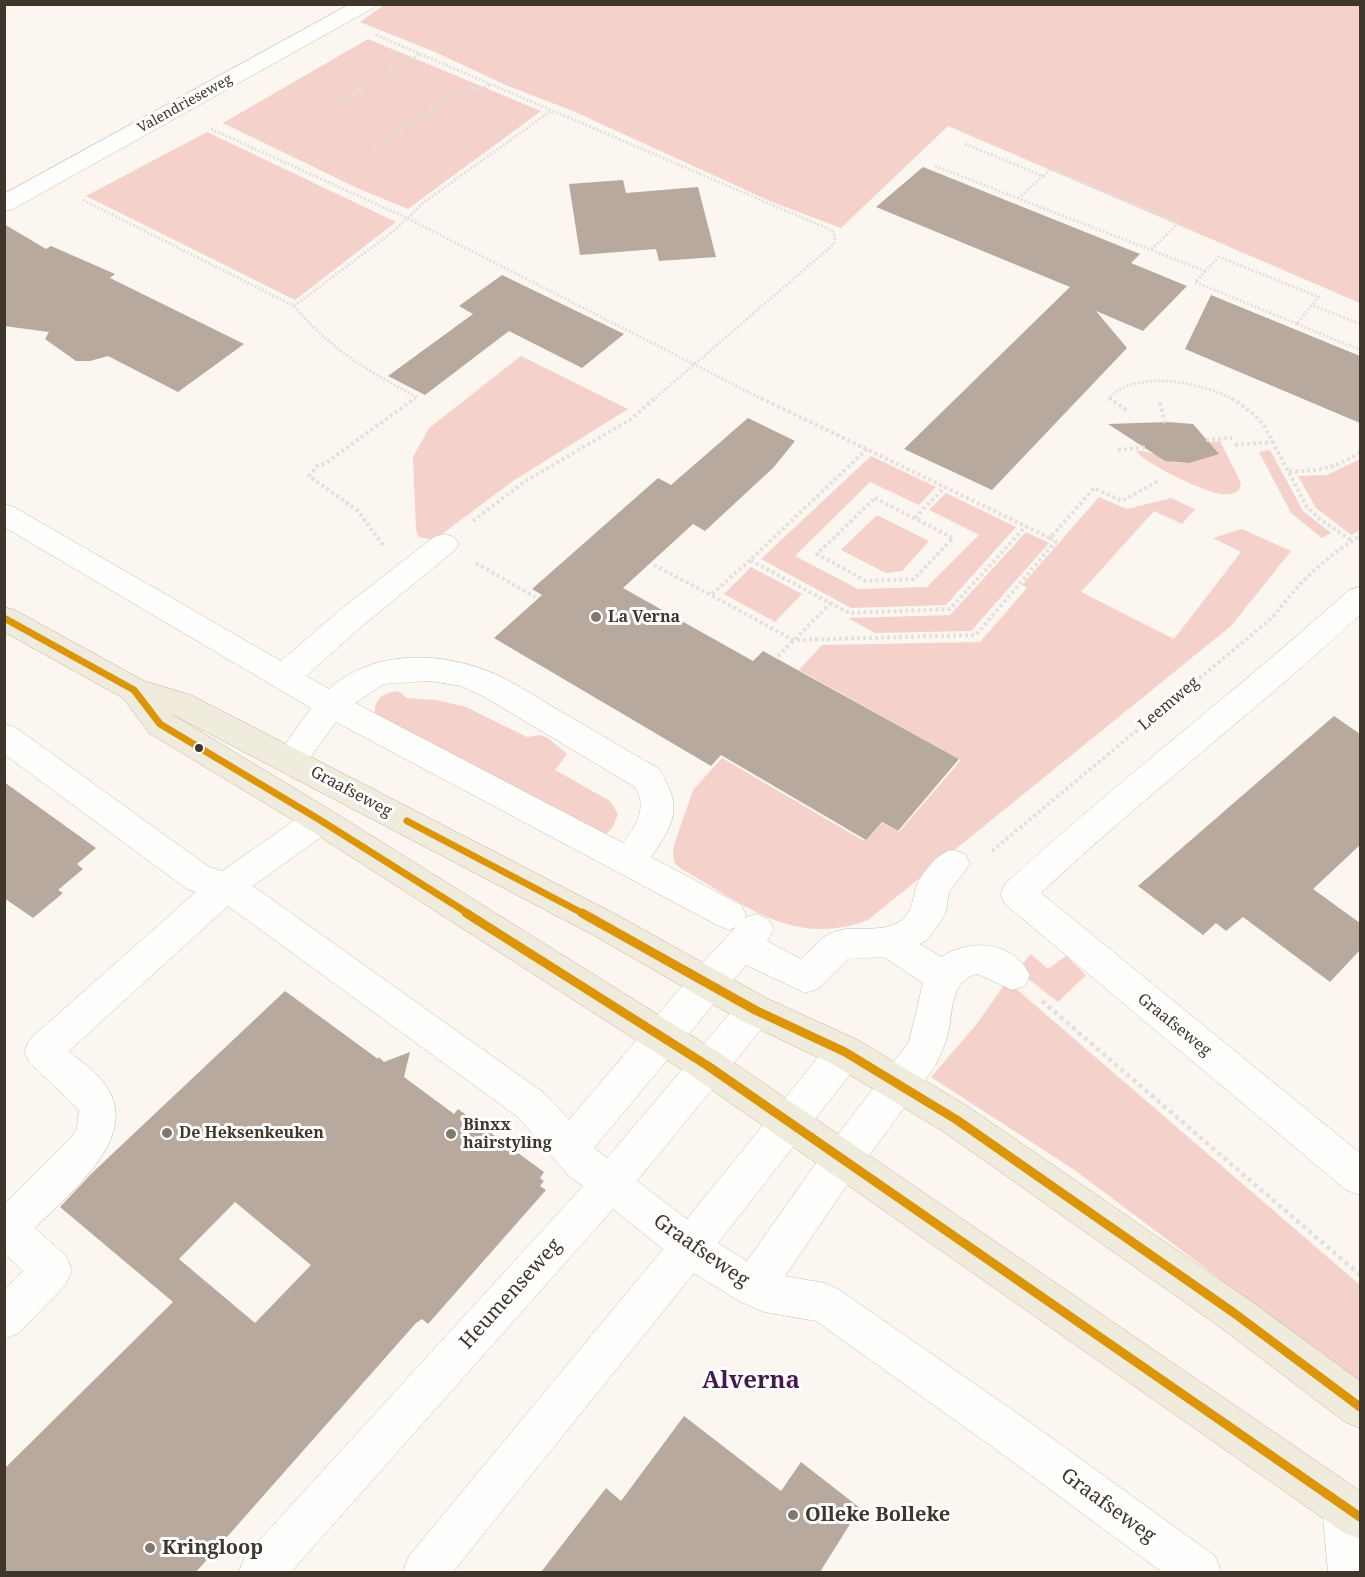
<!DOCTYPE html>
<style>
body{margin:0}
#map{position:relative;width:1365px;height:1577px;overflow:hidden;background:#fbf6f0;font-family:"Noto Serif",serif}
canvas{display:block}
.frame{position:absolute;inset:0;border:6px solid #3f362c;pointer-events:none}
</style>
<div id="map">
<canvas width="1365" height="1577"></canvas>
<div class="frame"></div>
</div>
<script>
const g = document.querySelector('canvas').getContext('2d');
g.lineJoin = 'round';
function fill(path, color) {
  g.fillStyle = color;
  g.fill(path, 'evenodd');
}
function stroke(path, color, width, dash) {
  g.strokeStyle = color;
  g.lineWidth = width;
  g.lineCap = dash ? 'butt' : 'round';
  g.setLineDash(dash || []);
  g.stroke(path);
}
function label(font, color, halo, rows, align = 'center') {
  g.font = font + ' "Noto Serif",serif';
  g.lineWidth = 6;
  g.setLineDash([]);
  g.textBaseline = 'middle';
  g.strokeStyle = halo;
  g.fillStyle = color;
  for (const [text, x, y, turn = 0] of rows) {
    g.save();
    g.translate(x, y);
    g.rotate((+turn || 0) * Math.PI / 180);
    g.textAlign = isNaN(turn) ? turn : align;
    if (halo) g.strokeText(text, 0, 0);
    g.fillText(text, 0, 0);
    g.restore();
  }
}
fill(new Path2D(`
 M384,5H1360V303L948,126L841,228L772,202L573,111L508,86L435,52L360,22Z
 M368,39L541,111L408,209L357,188L223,123Z
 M207,132L396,222L295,300L86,196Z
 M521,356L628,409L513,481L434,540L419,537L416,530L413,457L429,428Z
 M1220,441L1241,483L1239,490C1233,494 1229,495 1221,494C1205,492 1145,464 1136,451C1157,449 1168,469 1195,461L1207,442Z
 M1270,450L1303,511L1331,533L1322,538L1291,513L1259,452Z
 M871,456L936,487L919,505L870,482L795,556L858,589L927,587L979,535L929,510L946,493L1016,527L946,605L851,608L761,559Z
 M1360,459V530L1351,535L1316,508L1298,476L1327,475Z
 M1099,497L1127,509L1171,498L1195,509L1182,524L1154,511L1081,592L1174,639L1241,552L1213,538L1242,529L1291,551L1231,626L868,920C793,948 746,905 683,870L675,864L673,855L674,845L693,790L722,758L864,841L882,823L899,832L961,760L799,670L822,645L980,642L1027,588L1022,585Z
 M877,515L929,541L902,571L886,573L841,550Z
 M1026,532L1049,543L971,631L875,633L848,618L950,615Z
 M751,567L802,594L775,622L724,594Z
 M398,691L407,698L436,700L466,707L527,737L540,735L548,738L567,754L555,770L610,801L618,814L613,827L606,834L375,714C374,698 384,693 398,691Z
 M1031,954L1048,969L1066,956L1086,975L1058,1002L1017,970Z
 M1007,981L1360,1285V1384L1073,1169L931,1077L976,1025Z`), '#f5d1cb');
fill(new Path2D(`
 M923,167L1140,254L1131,263L1187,286L1143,331L1096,311L1127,348L992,490L904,449L1070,287L876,207Z
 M623,180L626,193L698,187L716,257L659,261L656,249L580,255L569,184Z
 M4,224L46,249L51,246L115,274L110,278L244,344L178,392L108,356L90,361H76L45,339L49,332L4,326Z
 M502,275L624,334L582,368L509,331L425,395L388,376L473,314L459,306Z
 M1211,295L1360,356V423L1185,349Z
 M748,418L795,441L773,468L705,531L693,524L623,588L753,661L763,651L959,759L898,831L882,822L866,840L721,755L711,766L494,638L542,595L532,589L658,478L671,485Z
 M1168,422L1193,424L1219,454L1189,463L1165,461L1108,424Z
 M1334,716L1360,734V845L1313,889L1360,923V950L1330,982L1243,917L1226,931L1216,923L1203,935L1138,886Z
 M4,782L96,848L77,864L83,869L58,890L63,893L33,918L4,898Z
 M285,991L378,1059L379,1057L384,1062L410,1052L404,1077L454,1114L458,1109L544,1172L540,1178L544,1181L540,1186L546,1190L428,1324L422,1319L416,1323L196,1572H4V1469L173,1302L60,1207L92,1173ZM235,1202L311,1265L255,1323L179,1259Z
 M684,1416L781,1491L801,1462L860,1508L820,1572H541L606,1488L621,1501Z`), '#b8a99f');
const minor = new Path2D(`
 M350,4H376L373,8L13,209L4,211V194Z
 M4,504L14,507L281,661L340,610L434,537L444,534L454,537L459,544L454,551L362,626L306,676L329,689C375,648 444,651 497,675C519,685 539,699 560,711C593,730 626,750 659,769C683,806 675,823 651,857L741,905L746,915L745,918L756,914L768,919L774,929L767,941L801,959C810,951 819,939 829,934C851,922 884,937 904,918C914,908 912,897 917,885C922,873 938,852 952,850C956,850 961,853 965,854L970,864L949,892L946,911L941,921L927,940L920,944L941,957C971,938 1013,941 1030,975L1025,986L1012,990L978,974C950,978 953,1013 948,1034C945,1045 940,1055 935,1066L847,1185L785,1276L824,1283L838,1289L1024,1418L1215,1556L1221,1572H1162L994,1448L816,1321L764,1312L739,1301L694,1273L453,1572H403L409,1556L663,1249L613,1209L291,1572H239L245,1556L583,1186L569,1176L518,1117L228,906L69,1051C80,1061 94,1070 103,1082C146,1135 69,1193 35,1228L66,1256L72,1270L66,1284L19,1333L4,1339V1290L23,1271L4,1253V1204L73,1135L77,1128L79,1110L30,1063L24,1051L30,1039L196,892L187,889L4,754V724L15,727L209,867L222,871L308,811L320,807L332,811L337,820L332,829L253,886L544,1093L569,1120L694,972L736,927L729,930L717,925L336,722L302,769L290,773L278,769L274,760L311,708L4,527ZM430,681L461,686L483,696L635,787C648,808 636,826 623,843L355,703L384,684ZM884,957L923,983L909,1042L819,1159L747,1261L718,1243L858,1064L864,1052L858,1040L845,1036L832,1040L687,1219L637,1181L768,1021L773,1010L768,999L755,994L742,999L607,1158L594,1148L746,965L805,993L818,989L848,959Z
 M1360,587V615C1256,711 1144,796 1041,893L1360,1153V1195L1346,1190L1005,904L1000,894L1005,884C1116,782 1237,691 1349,590Z
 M1344,1485L1360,1494V1572H1328L1322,1507L1328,1491Z`);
const major = new Path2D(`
 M4,607L15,610L144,681L191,695L619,916L768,999L858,1040L970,1108L1248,1299L1360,1381V1428L1345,1422L1220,1327L944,1132L832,1064L742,1021L595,936L168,712L332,811L721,1054L1360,1491V1539L1344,1533L695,1078L308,829L149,733L123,698L4,632Z`);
stroke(minor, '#c4beb7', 1);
stroke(major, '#bcb59b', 1);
stroke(new Path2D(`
 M376,35L831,230L835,236L834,244L653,400
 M335,105L419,54
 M211,129L407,218L764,400
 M965,144L1043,176L1019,198
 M373,148L457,93L491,85
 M935,166L1205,271
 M1043,176L1051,169L1178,223L1151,250
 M83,200L294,306L395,230L423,203L552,110
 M294,306C328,347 370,373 417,397L413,400
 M1297,324L1195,282L1219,257L1319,297L1312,305
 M1360,324L1312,305L1297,324L1360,350
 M1111,400L1109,398C1136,369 1203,382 1234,400`), '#e2e1df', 3, [2, 2]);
stroke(new Path2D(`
 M761,398L1050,538L1094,488L1122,501L1160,480
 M1109,398L1128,411
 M1232,398L1256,416L1265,427L1307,507L1320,519L1352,541
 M1160,403L1165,423
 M1206,440L1232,438
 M1235,445L1273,442
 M867,449L750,560L849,613L950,609L1026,526
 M1118,450L1147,447
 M1289,471C1316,472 1337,468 1360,452
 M875,498L953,538L914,579L866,581L817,554Z
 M915,518L945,487
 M473,521L524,482L631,419L655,398
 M383,545L358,511L309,476L317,466L326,463L415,398
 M750,560L711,595L793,640L976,635L1056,541L1050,538
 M476,563L535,597
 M654,565L711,595
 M778,656L831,603
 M992,851L1273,617C1298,583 1324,558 1360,536`), '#e2e1df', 4, [3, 3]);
stroke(new Path2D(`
 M1042,1001L1360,1275`), '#e2e1df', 4.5, [4, 4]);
fill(minor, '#fefefd');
fill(major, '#efecde');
stroke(new Path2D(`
 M4,618L134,690L160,724L320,820L469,914
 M407,821L584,914`), '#db9507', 7);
stroke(new Path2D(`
 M466,913L708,1066L1360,1517
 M582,913L755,1010L845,1052L957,1120L1234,1313L1360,1407`), '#db9507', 9);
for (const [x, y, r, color] of [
 [596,617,6,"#817971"],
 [199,748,5,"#3f362c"],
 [167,1133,6,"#817971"],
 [451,1134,6,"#817971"],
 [793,1515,6,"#817971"],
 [150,1548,6,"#817971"]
]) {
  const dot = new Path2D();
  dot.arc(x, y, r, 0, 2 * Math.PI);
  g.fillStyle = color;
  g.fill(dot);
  stroke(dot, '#fff', 2);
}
label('14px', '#3f362c', '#fff', [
 ["Valendrieseweg",185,104,-29]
]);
label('bold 16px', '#3f362c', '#fff', [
 ["La Verna",608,617],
 ["Binxx",463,1125],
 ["hairstyling",463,1143],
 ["De Heksenkeuken",179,1133]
], 'left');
label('16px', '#3f362c', '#fff', [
 ["Leemweg",1169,704,-40],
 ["Graafseweg",351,792,28],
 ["Graafseweg",1174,1025,39]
]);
label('20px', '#3f362c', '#fff', [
 ["Graafseweg",701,1251,35],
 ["Heumenseweg",511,1294,-48],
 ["Graafseweg",1108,1506,36]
]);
label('bold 20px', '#3f362c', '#fff', [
 ["Olleke Bolleke",805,1515],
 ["Kringloop",162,1548]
], 'left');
label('bold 24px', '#451b4f', '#fff', [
 ["Alverna",751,1381]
]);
</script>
